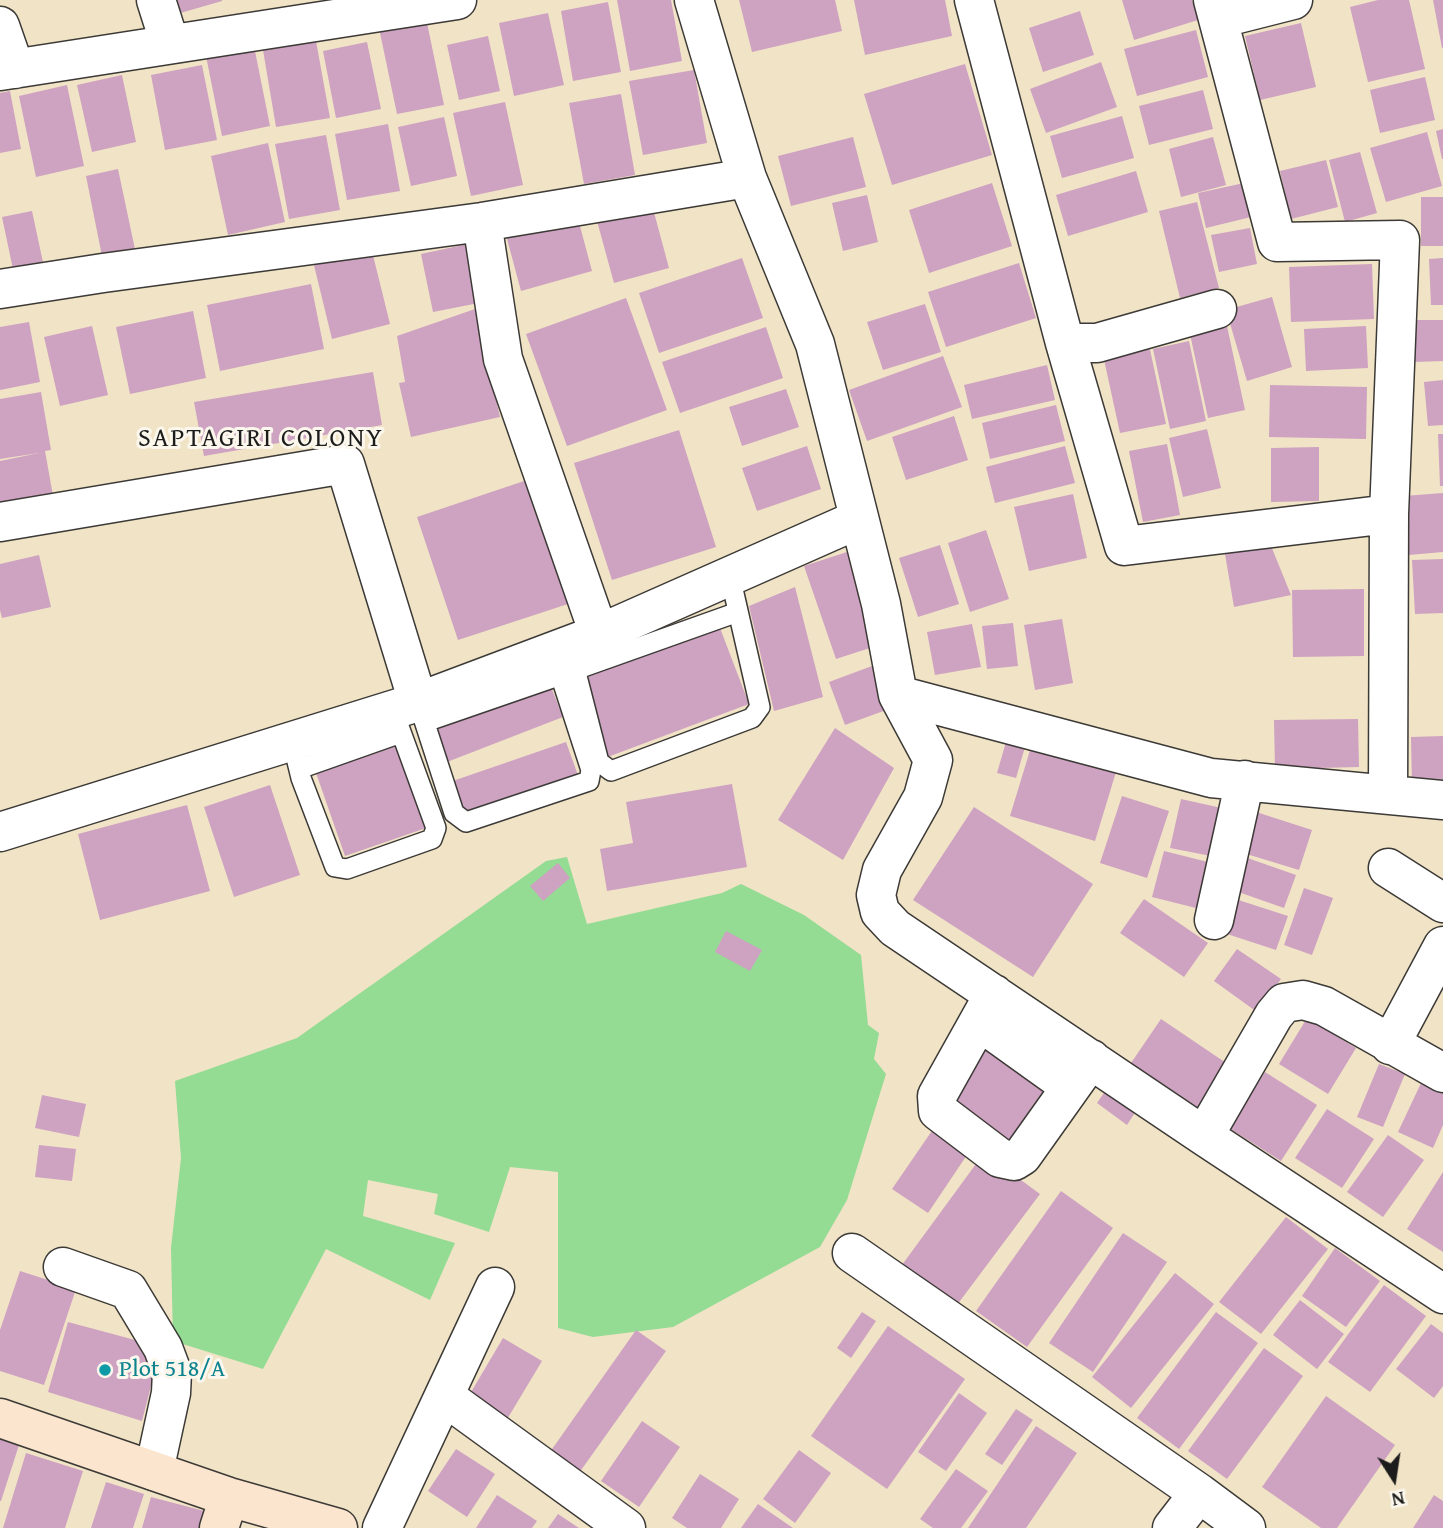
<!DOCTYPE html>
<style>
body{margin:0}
#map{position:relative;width:1443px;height:1528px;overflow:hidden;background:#f1e3c6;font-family:"Gentium Book Plus",serif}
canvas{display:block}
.north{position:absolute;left:1359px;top:1444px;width:70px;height:70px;-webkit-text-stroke:5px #fbf7ec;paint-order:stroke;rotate:168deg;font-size:19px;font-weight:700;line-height:28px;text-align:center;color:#1c1c1c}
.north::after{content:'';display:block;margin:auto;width:24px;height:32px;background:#1c1c1c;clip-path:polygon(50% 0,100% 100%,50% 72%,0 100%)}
</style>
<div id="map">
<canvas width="1443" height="1528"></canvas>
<div class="north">N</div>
</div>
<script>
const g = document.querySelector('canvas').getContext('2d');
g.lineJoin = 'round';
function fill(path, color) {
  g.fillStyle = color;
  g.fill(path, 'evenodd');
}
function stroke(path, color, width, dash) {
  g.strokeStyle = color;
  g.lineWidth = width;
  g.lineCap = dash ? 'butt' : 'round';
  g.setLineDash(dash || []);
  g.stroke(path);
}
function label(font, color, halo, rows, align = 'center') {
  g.font = font + ' "Gentium Book Plus",serif';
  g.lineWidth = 6;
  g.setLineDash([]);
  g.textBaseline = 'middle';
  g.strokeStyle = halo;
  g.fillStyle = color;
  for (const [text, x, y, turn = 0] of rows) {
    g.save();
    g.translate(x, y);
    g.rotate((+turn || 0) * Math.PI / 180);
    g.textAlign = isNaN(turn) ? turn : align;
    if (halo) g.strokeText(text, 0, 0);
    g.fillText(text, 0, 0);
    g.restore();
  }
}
fill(new Path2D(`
 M567,857L587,924L722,893L741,884L804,915L861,955L868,1025L879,1033L874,1059L886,1074L847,1200L820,1247L673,1327L593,1337L558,1328V1172L510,1167L489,1232L434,1214L438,1194L368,1180L363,1216L455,1243L430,1300L326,1249L263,1369L173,1341L171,1248L181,1158L175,1081L297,1038L546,861Z`), '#94db94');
fill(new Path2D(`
 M173,0H222V1L177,14Z
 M617,0H671L682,61L630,71Z
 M739,0H835L842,31L752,52Z
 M854,0H945L952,36L865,55Z
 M1122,0H1192L1198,20L1134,40Z
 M1378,0H1409L1425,69L1368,82L1350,7Z
 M1433,0H1443V48H1442Z
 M608,2L621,72L573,81L561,11Z
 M1080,11L1094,55L1043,72L1029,28Z
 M548,13L564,85L514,96L499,23Z
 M426,18L444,105L397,114L379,28Z
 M1301,23L1316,87L1260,100L1245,36Z
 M1196,30L1208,77L1137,96L1124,49Z
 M488,36L500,91L459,100L447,45Z
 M316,41L330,118L276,127L263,50Z
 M367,42L381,109L336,118L323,51Z
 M254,46L270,126L222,136L206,56Z
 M1101,62L1117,107L1046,133L1030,89Z
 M965,64L992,155L892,185L864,94Z
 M202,65L217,140L165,150L151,75Z
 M694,70L707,143L643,155L629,81Z
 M122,75L136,142L92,152L77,85Z
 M1425,77L1435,120L1380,133L1370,90Z
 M67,85L84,166L36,177L19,96Z
 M1203,90L1213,129L1149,145L1139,106Z
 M10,91L21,149L0,153V93Z
 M621,94L635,175L584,184L569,103Z
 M505,102L523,185L471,196L453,113Z
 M1122,116L1134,158L1062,178L1050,136Z
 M444,117L457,176L411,186L398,127Z
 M388,124L400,191L347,200L335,134Z
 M1443,129V159H1442L1436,131Z
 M1427,132L1442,186L1386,202L1370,148Z
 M326,135L340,210L289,219L275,144Z
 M853,137L866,187L791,206L778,156Z
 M1213,137L1226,185L1181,197L1169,149Z
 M268,143L285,222L228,235L211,156Z
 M1360,152L1377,213L1345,222L1329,160Z
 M1326,160L1338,207L1291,219L1280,171Z
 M118,169L136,254L103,261L86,176Z
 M1136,171L1148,212L1068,236L1056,195Z
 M992,183L1012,246L929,273L909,210Z
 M1244,183L1251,217L1206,228L1198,193Z
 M867,195L878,242L843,251L832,203Z
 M1421,197H1443V246H1421Z
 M1197,202L1219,288L1180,298L1159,211Z
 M652,205L669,268L614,283L597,221Z
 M32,211L44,267L14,274L2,217Z
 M577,215L592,271L521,291L506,235Z
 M1250,228L1257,264L1219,272L1211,235Z
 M477,242L489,301L433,312L421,254Z
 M370,243L390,324L332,339L312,257Z
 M742,258L763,318L659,353L639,293Z
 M1443,258V305H1431L1429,259Z
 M1019,263L1036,318L946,347L928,292Z
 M1372,264L1374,319L1291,322L1289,267Z
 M311,284L324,349L220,371L207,305Z
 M1272,297L1292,367L1247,381L1226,310Z
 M626,298L667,410L567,446L526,334Z
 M925,304L941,352L883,370L867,322Z
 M475,309L500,417L411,437L399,383L405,382L397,336Z
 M193,311L206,378L130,394L116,327Z
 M1413,320H1443V361L1414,362Z
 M29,322L40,382L0,390V327Z
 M92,326L108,395L60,406L44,337Z
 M1227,326L1245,410L1208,418L1190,334Z
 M1366,326L1368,368L1306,371L1304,329Z
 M766,327L783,378L680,413L662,362Z
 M1189,341L1206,421L1170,429L1153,349Z
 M1149,345L1166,424L1120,433L1103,355Z
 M943,356L962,407L867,441L849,390Z
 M1047,365L1055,400L972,419L964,385Z
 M373,372L382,425L204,456L194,402Z
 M1443,380V425L1428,426L1424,382Z
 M1270,385L1367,387L1366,439L1269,437Z
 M786,389L799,427L742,446L729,407Z
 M41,392L51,450L45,451L55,507L0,517V461L39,453L0,459V399Z
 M1056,405L1065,441L990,459L982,423Z
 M954,416L968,460L906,480L892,437Z
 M1207,429L1221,488L1183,497L1169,438Z
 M679,430L716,547L612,580L574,463Z
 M1438,434H1443V486H1440Z
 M1167,444L1180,515L1143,522L1129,451Z
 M807,446L821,489L757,511L742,468Z
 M1065,446L1075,483L995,503L986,467Z
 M1319,447V501L1271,502V448Z
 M527,480L568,604L458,640L417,517Z
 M1443,493V552L1409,555L1404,496Z
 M1073,494L1087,558L1029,571L1014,507Z
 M986,530L1009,599L970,612L948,543Z
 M1269,541L1291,595L1234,607L1224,548Z
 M940,545L959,604L918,617L899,558Z
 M850,551L882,644L836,659L804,566Z
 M39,555L51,607L2,618L0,610V564Z
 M1443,559V613L1415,614L1412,560Z
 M795,587L823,697L774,711L749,606Z
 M1364,589V656L1293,657L1292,590Z
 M1062,619L1073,683L1035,690L1024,625Z
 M1013,623L1018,666L987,669L982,626Z
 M972,624L981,667L935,675L927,632Z
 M720,628L749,704L605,758L582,679Z
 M872,666L889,709L845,725L829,682Z
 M551,687L563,717L447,762L436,730Z
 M1358,719L1359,767L1275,769L1274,720Z
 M835,728L894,768L843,860L778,820Z
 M1443,736V785L1412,786L1411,737Z
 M398,741L429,827L345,856L315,770Z
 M566,742L579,778L463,812L447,783Z
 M1006,742L1025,747L1016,778L997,773Z
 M1031,747L1116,772L1095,841L1010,816Z
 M732,784L747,867L607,891L600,849L633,843L626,802Z
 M270,785L300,875L234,897L204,807Z
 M1122,796L1169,811L1147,878L1100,863Z
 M1181,799L1226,809L1216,857L1170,848Z
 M187,805L210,891L100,920L78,834Z
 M974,807L1093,884L1033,977L913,900Z
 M1253,811L1312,830L1299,870L1240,852Z
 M1164,851L1212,863L1200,909L1152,897Z
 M1239,855L1296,875L1284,908L1227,888Z
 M558,863L570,878L543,901L530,886Z
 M1304,888L1333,898L1312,955L1284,945Z
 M1226,896L1288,916L1276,950L1215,930Z
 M1144,899L1208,943L1184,977L1120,933Z
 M726,931L762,950L750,971L715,952Z
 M1237,949L1281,979L1257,1012L1214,981Z
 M1307,1018L1356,1048L1328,1094L1279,1064Z
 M1161,1019L1235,1069L1205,1112L1131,1063Z
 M987,1036L1062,1085L1017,1155L941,1106Z
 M1379,1064L1405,1074L1383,1127L1357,1117Z
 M1265,1072L1317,1105L1281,1161L1229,1128Z
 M1422,1081L1443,1091V1125L1433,1148L1398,1132Z
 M1106,1090L1136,1111L1127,1125L1097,1103Z
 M42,1095L86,1104L79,1137L35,1128Z
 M1327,1109L1374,1139L1342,1188L1295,1158Z
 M938,1122L973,1146L928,1213L892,1189Z
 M1388,1135L1424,1160L1383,1217L1347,1192Z
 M39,1145L76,1149L72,1181L35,1177Z
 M984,1153L1040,1194L954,1309L899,1269Z
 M1443,1172V1252L1407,1229Z
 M1061,1191L1113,1228L1027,1347L976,1311Z
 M1286,1217L1328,1249L1261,1334L1219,1302Z
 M1123,1233L1167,1262L1093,1372L1049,1343Z
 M1335,1248L1380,1281L1346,1327L1302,1296Z
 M20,1271L76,1289L44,1385L0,1371V1330Z
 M1175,1273L1214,1304L1131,1408L1092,1377Z
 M1384,1285L1426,1316L1370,1392L1328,1362Z
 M1300,1300L1344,1334L1317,1369L1273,1335Z
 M862,1312L876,1321L851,1358L837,1348Z
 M1216,1312L1258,1343L1179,1449L1137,1418Z
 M68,1322L161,1347L142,1421L48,1392Z
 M1431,1324L1443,1333V1386L1434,1398L1396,1369Z
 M888,1326L965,1379L887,1489L811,1436Z
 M636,1330L666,1351L579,1473L550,1452Z
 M503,1338L542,1361L503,1426L464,1404Z
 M1264,1348L1303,1376L1227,1479L1188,1451Z
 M959,1393L987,1413L946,1471L918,1452Z
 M1326,1396L1395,1445L1337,1528H1321L1262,1487Z
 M1016,1409L1033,1420L1002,1465L985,1454Z
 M642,1421L680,1447L639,1507L601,1481Z
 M1036,1426L1077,1453L1026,1528H968Z
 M0,1439L19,1445L1,1501H0Z
 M456,1449L495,1474L467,1517L428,1491Z
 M799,1450L831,1473L795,1523L763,1499Z
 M26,1453L83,1471L65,1528H3Z
 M956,1469L988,1491L961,1528H933L920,1519Z
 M700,1474L739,1499L721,1528H687L672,1518Z
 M106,1482L144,1494L133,1528H91Z
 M497,1495L537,1521L532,1528H476Z
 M1434,1495L1443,1501V1528H1413Z
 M151,1497L208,1512L203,1528H142Z
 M758,1504L793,1528H741Z
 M558,1514L579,1528H548Z`), '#cea2c1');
const lane = new Path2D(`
 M569,645L599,762L611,771L752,718L760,707L730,576
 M575,670L738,612
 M418,702L454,813L466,822L589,781L591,770L558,668L549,653
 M425,722L561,675
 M292,741L301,778L335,867L347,869L432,839L436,828L393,710
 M299,769L401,733`);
const street = new Path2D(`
 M156,0L170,44
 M694,0L747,178L815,344L881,604L898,695L933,760L923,797L882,870L876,895L880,912L895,928L1204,1136L1443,1294
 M974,0L1065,343L1124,546L1389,514
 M1213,0L1277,242L1400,240L1389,514L1388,794
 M1218,19L1293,0
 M0,26L15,69
 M0,71L457,0
 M482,222L503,359L599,634
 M0,289L103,273L482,222L747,178
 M1065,343H1097L1217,309
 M0,522L345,464L418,702
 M898,695L1211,778L1443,800
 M0,832L418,702L599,634L859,519
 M1388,868L1443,903
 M1214,920L1245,780
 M994,994L937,1096L938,1111L1000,1158L1014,1161L1022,1156L1091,1059
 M979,1021L1071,1087
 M1390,1045L1443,946
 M1204,1136L1274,1015L1284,1003L1303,1000L1324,1006L1443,1073
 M852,1253L1199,1493L1246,1528
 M63,1267L128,1290L163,1348L172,1372L171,1393L154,1471
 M444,1396L626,1528
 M382,1528L495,1287
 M1172,1528L1199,1493`);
const secondary = new Path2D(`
 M0,1418L229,1497L338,1528
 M219,1528L229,1497`);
stroke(lane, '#3c3a36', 22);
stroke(street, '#3c3a36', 41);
stroke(secondary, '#3c3a36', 41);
stroke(lane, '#fff', 19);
stroke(street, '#fff', 38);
stroke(secondary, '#fbe5cf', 38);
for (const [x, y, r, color] of [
 [105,1370,7,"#0f9aa8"]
]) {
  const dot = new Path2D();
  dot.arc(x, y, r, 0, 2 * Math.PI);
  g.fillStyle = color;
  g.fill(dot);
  stroke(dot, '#fbf7ec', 2.5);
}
label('24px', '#0d838f', '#fbf7ec', [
 ["Plot 518/A",119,1370]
], 'left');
g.letterSpacing = '2px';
label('26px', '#1c1c1c', '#fbf7ec', [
 ["SAPTAGIRI COLONY",261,439]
]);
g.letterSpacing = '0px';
</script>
